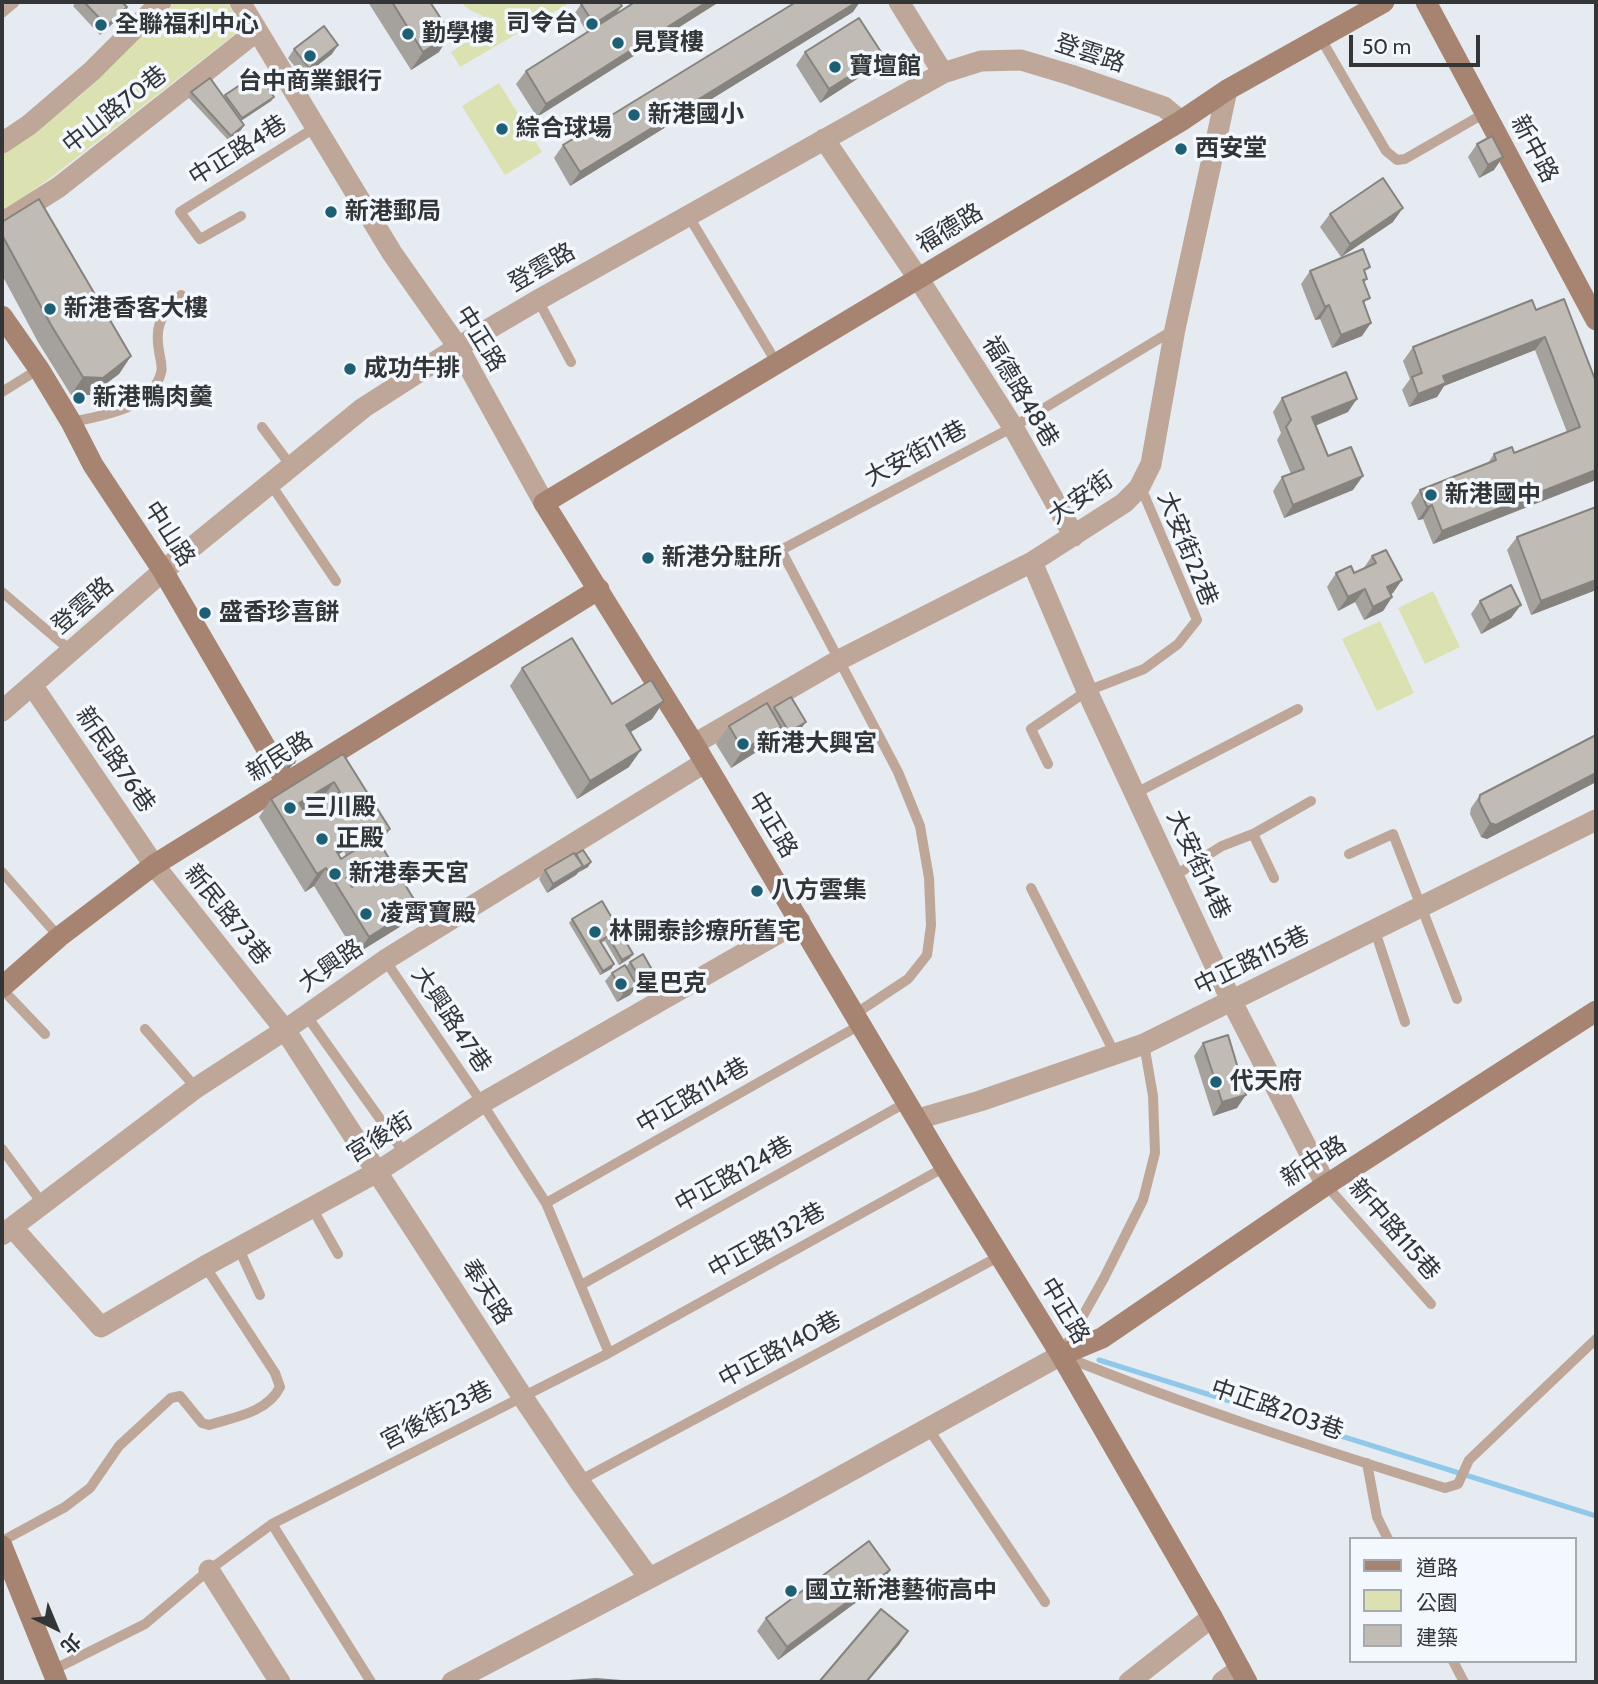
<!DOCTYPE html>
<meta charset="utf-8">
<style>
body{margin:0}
#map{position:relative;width:1598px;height:1684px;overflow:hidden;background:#e5ebf0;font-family:Cabin,"Noto Sans TC",sans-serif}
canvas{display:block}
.frame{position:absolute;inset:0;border:4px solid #333537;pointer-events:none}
.legend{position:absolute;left:1349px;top:1537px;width:228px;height:126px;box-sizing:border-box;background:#f2f8fe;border:2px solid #a6aaae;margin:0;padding:9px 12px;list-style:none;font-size:21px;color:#333537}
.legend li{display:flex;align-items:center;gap:14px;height:35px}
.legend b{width:35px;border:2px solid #a6aaae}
.north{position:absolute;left:21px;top:1593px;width:70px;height:70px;-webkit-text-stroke:5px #f2f8fe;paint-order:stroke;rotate:137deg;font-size:19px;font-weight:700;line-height:28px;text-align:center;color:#333537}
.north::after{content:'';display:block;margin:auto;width:24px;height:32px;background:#333537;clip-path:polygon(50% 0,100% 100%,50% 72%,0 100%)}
.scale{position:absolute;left:1349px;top:35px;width:131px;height:32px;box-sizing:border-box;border:4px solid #333537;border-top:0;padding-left:9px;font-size:21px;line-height:24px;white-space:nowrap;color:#333537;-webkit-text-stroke:5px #f2f8fe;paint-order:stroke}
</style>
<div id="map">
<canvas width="1598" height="1684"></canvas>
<div class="frame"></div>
<ul class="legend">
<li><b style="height:9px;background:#a78471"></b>道路</li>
<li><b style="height:19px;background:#dce1b2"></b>公園</li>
<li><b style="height:19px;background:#c0bbb5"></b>建築</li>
</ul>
<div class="north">北</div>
<div class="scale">50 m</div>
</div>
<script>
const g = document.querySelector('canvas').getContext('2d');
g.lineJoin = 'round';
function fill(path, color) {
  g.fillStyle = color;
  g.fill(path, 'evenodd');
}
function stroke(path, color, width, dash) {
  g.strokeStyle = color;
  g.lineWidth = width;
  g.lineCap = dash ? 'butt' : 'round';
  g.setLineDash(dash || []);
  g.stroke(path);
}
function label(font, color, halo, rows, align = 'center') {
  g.font = font + ' Cabin,"Noto Sans TC",sans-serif';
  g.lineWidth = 7;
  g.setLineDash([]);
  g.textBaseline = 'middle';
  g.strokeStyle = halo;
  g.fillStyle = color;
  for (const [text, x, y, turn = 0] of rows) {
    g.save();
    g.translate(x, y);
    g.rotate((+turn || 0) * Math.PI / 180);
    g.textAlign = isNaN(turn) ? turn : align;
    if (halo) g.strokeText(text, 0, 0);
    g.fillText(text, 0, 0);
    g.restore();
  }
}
fill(new Path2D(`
 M175,2H227L243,28L53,176L2,213V152C36,130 69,107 98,80C125,55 148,26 175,2Z
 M460,2H571L460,67L451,52L496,22L470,10Z
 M499,83L542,152L505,175L462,106Z
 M1433,591L1460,647L1425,664L1398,608Z
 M1380,621L1414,693L1377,711L1342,639Z`), '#dce1b2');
stroke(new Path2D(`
 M1099,1360L1596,1516`), '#8fc8e9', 5);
stroke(new Path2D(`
 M2,13L14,3
 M1321,39L1386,151L1397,160L1405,159L1485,113
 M688,215L776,362
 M241,216L200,239L180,212L316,127
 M538,300L571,362
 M2,392L39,369
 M71,422C102,416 151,409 161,373C163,367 160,358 159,351C154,322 163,315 181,295
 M262,427L291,466
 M270,483L336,581
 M2,592L71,651
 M1048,764L1031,729L1087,691L1144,669L1178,644L1197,620L1145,497L1139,488
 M1136,793L1298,709
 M1253,834L1274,878
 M1349,854L1393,834L1457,999
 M2,872L59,937
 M1174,876L1222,846L1253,834L1311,801
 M1031,888L1115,1054
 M1375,931L1405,1022
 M385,960L482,1103L546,1203L609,1353
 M2,989L45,1034
 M855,1014L908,979L927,955L931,925L929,878L920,826L898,772L781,550L1013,427L1175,329
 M306,1015L405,1154
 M145,1029L196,1088
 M1144,1044L1153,1096L1155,1153L1143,1200L1104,1278L1061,1355C1186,1406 1316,1448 1445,1488L1458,1484L1469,1460L1596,1339
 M2,1149L42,1203
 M1326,1185L1431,1304
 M546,1203L860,1025
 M312,1208L338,1254
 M238,1247L260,1295
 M581,1285L907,1102
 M928,1428L1045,1602
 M1367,1463L1377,1517L1388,1539
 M579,1481L1000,1256
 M272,1524L371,1682
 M2,1541L65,1507L90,1488L119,1446L171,1398L180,1396L202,1423L209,1425C234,1417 267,1413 280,1387L275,1373L205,1266
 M1453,1661L1464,1682
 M51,1671L145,1624L209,1570L272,1524L609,1353L945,1167`), '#bea699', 10);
stroke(new Path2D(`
 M240,2L392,253L458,347L544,503
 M899,2L943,73
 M824,139L918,278L1013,427L1074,536
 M2,143L29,125L92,71L161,2
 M2,223L59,187L257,31
 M1032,562L1087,691L1231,1000L1326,1185
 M32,685L154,865L285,1030L522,1396L579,1481L649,1578
 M2,711L163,571L363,408L458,347L538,300L943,73L981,61L1021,60L1071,75L1164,107L1181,121
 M694,744L839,660L1032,562L1124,503L1139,488L1151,464L1175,329L1227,90
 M918,1119L980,1101L1144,1044L1596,820
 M12,1227L101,1327L205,1266L377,1172L482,1103L800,921
 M2,1235L196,1088L285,1030L385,960L704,763
 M209,1570L280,1682
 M452,1682L787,1506L1061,1355
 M1129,1682L1212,1617
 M1222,1682L1240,1669`), '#bea699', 21);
stroke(new Path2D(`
 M1426,2L1596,320
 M2,316L39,369L71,422L93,465L163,571L287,784
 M2,987L59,937L154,865L599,589
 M1061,1355L1102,1338L1326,1185L1596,1011
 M2,1546L57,1682
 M1247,1682L1212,1617L1061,1355L945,1167L694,744L544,503L1181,121L1227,90L1384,2`), '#a78471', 21);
fill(new Path2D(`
 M76,2H122L127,7L121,16L100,35L73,6Z
 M368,2H431L439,52L411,70Z
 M635,2H719L537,117L516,84L526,71L587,32L575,13L581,4L622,6L617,13Z
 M853,12L570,186L554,158L563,145Z
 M294,49L332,54L303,77L288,58Z
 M805,52L874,68L820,103L796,65Z
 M191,92L224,97L225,95L274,97L271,101L241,121V130L228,140L188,97Z
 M1477,144L1494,170L1479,178L1468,157Z
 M1330,214L1393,222L1341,257L1320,227Z
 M2,222L131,356L119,374L91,395H71L38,342L2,275Z
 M1310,271L1366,274L1367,279L1364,283L1365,306L1362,336L1332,348L1320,319L1315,320L1301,284Z
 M1564,299L1596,480L1433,544L1423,519L1418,520L1411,503L1420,490L1488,463L1494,454L1514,453L1567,432L1535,350L1444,386L1437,397L1409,407L1402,390L1410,379L1403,361L1413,347L1536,310Z
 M1282,398L1348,412L1316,425L1328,456L1353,490L1284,518L1273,491L1282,477L1291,474L1277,440L1281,433L1273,412Z
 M1596,507V590L1531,615L1507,550L1517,537Z
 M1372,556L1393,593L1391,594L1392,597L1383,611L1364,620L1355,602L1338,611L1327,587L1336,573H1354L1363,569Z
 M1480,601L1511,618L1481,634L1471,614Z
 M522,668L612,704L664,701L652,719L631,732L629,767L577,799L510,686Z
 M774,707L806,722L799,731L783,741L778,732L769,744L731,768L716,744L729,726L772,710Z
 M1596,735V782L1487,839L1481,837L1470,814L1471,808L1480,795Z
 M288,754L290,768H286L283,763Z
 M343,754L390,829L380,844L418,906L406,923L356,954L314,886L305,892L259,817L271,799ZM321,800L323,803L306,814L304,810ZM344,851L346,856L341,859L339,854ZM364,878L365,879L352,887L351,885Z
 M576,854L591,862L588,867L579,872L576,875L547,893L539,879L545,870Z
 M602,901L630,958L619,965L605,941L601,943L614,964L611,969L600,975L569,923L572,919Z
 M630,962L655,975L649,984L636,991L635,989L630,995L617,1002L605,981L612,973L626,967Z
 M1203,1043L1237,1108L1213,1116L1194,1056Z
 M890,1570L881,1584L778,1660L757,1631L766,1618Z`), '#a5a19c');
fill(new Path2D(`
 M707,2H719L537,117L546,104Z
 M857,2H860L853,12L570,186L580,172Z
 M622,6L615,15L588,33L594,24Z
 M127,7L121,16L100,35L107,26Z
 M451,34L439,52L411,70L423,52Z
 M338,45L332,54L303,77L309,68Z
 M883,55L874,68L820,103L829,89Z
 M274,97L271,101L239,122L242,118Z
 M244,125L241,130L228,140L231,136Z
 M1503,157L1494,170L1479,178L1488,165Z
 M1403,208L1393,222L1341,257L1350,244Z
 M1329,305L1320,319L1315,320L1325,307Z
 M1371,323L1362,336L1332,348L1341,335Z
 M1545,337L1535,350L1444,386L1437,397L1409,407L1418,394L1443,376Z
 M131,356L119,374L91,395H71L83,377Z
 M1357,399L1348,412L1303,431L1312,417Z
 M1596,470V480L1433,544L1442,531Z
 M1363,476L1353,490L1284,518L1293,505Z
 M1432,505L1423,519L1418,520L1427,507Z
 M1402,580L1393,593L1378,600L1387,587Z
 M1596,580V590L1531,615L1541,601Z
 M1365,589L1355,602L1338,611L1348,597Z
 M1392,597L1383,611L1364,620L1373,607Z
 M1521,605L1511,618L1481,634L1490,621Z
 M664,701L652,719L614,742L626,725Z
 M806,722L799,731L783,741L789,732Z
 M781,727L769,744L731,768L743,750Z
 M641,750L629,767L577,799L590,781Z
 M290,763H294L290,768H286Z
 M1596,773V782L1487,839L1481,837L1490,823Z
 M334,782L321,800L287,821L299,803Z
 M390,829L378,846L376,837Z
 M356,834L344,851L322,865L334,847Z
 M376,860L364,878L341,892L346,878Z
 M591,862L588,867L579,872L582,868Z
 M583,866L576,875L547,893L553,884Z
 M326,868L314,886L305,892L317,874Z
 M418,906L406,923L356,954L369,937Z
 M633,954L630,958L619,965L622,960Z
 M614,964L611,969L600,975L603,971Z
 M655,975L649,984L636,991L642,982Z
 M637,986L630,995L617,1002L624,993Z
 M1246,1095L1237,1108L1213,1116L1222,1102Z
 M890,1570L881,1584L778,1660L787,1647Z
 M908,1631L899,1645L867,1682H866Z`), '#86837f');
const building = new Path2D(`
 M84,2H122L127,7L107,26Z
 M392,2H430L451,34L423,52Z
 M585,2H619L622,6L594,24L581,4Z
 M635,2H707L546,104L526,71Z
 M796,2H857L580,172L563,145Z
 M859,18L883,55L829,89L805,52Z
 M324,26L338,45L309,68L294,49Z
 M258,73L274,97L242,118L225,95Z
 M210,78L244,125L231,136L191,92Z
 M1492,136L1503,157L1488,165L1477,144Z
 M1383,178L1403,208L1350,244L1330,214Z
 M39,199L131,356L103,378L83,377L51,325L2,235V222Z
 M1363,249L1370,267L1364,270L1367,279L1363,280L1370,298L1363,301L1371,323L1341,335L1329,305L1325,307L1310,271Z
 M1564,299L1596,382V470L1442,531L1432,505L1427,507L1420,490L1496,460L1494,454L1512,447L1514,453L1580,427L1545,337L1443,376L1446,383L1418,394L1412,377L1422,373L1413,347L1532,300L1536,310Z
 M1346,372L1357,399L1312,417L1328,456L1351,447L1363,476L1293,505L1282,477L1304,469L1286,427L1291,420L1282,398Z
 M1596,507V580L1541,601L1517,537Z
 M1386,550L1402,580L1387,587L1392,597L1373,607L1365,589L1348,597L1336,573L1351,566L1354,573L1376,563L1372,556Z
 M1511,585L1521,605L1490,621L1480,601Z
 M572,638L612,704L651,680L664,701L626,725L641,750L590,781L522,668Z
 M791,697L806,722L789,732L774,707Z
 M767,703L781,727L743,750L729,726Z
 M1596,735V773L1496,825L1490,823L1479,801L1480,795Z
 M291,752L297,757L294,763H290L286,759L288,754Z
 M343,754L390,829L376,837L418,906L369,937L326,868L317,874L271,799ZM334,782L340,792L306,814L299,803ZM356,834L363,845L341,859L334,847ZM376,860L381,869L352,887L346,878Z
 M583,850L591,862L582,868V867L583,866L576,854Z
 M574,853L583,866L553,884L545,870Z
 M602,901L633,954L622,960L608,936L600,941L614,964L603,971L572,919Z
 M643,954L655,975L642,982L630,962Z
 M625,965L637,986L624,993L612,973Z
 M1228,1035L1246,1095L1222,1102L1203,1043Z
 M869,1541L890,1570L787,1647L766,1618Z
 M881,1609L908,1631L866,1682H819Z
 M596,1679L634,1682H555Z`);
fill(building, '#c0bbb5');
stroke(building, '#86837f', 2);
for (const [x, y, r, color] of [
 [592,24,7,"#1f5f74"],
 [101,25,7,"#1f5f74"],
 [408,34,7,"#1f5f74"],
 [618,43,7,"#1f5f74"],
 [310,56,7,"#1f5f74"],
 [835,67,7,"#1f5f74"],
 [634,115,7,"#1f5f74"],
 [502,129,7,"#1f5f74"],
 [1181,149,7,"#1f5f74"],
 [331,212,7,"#1f5f74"],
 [50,309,7,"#1f5f74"],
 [350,369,7,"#1f5f74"],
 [79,398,7,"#1f5f74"],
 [1431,495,7,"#1f5f74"],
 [648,558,7,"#1f5f74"],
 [205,613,7,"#1f5f74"],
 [743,744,7,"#1f5f74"],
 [290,808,7,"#1f5f74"],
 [322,839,7,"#1f5f74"],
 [335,874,7,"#1f5f74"],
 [757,891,7,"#1f5f74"],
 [366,914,7,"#1f5f74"],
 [595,932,7,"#1f5f74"],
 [621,984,7,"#1f5f74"],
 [1216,1082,7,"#1f5f74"],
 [791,1591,7,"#1f5f74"]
]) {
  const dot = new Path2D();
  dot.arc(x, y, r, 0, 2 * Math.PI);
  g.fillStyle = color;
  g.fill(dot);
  stroke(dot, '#f2f8fe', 2.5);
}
label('bold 24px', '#333537', '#f2f8fe', [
 ["司令台",578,24,"right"],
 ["全聯福利中心",115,25],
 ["勤學樓",422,34],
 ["見賢樓",632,43],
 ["寶壇館",849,67],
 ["台中商業銀行",310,82,"center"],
 ["新港國小",648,115],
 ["綜合球場",516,129],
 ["西安堂",1195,149],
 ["新港郵局",345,212],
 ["新港香客大樓",64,309],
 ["成功牛排",364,369],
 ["新港鴨肉羹",93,398],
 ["新港國中",1445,495],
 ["新港分駐所",662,558],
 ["盛香珍喜餅",219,613],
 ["新港大興宮",757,744],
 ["三川殿",304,808],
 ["正殿",336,839],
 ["新港奉天宮",349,874],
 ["八方雲集",771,891],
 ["凌霄寶殿",380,914],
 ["林開泰診療所舊宅",609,932],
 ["星巴克",635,984],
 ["代天府",1230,1082],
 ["國立新港藝術高中",805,1591]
], 'left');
label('24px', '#333537', '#f2f8fe', [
 ["登雲路",1090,54,18],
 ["中山路70巷",115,110,-38],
 ["新中路",1534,149,62],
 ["中正路4巷",238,151,-32],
 ["福德路",950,229,-31],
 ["登雲路",542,268,-30],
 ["中正路",480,339,58],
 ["福德路48巷",1020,392,59],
 ["大安街11巷",916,454,-28],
 ["大安街",1081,498,-35],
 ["中山路",169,534,57],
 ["大安街22巷",1187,549,68],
 ["登雲路",83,606,-41],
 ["新民路",280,757,-32],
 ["新民路76巷",115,760,56],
 ["中正路",772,825,59],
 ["大安街14巷",1198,865,65],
 ["新民路73巷",227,915,51],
 ["中正路115巷",1252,961,-26],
 ["大興路",331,966,-35],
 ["大興路47巷",451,1020,56],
 ["中正路114巷",693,1096,-30],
 ["宮後街",380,1138,-32],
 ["新中路",1314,1162,-33],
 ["中正路124巷",734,1175,-29],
 ["新中路115巷",1394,1230,49],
 ["中正路132巷",767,1241,-29],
 ["奉天路",486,1292,57],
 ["中正路",1064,1311,59],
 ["中正路140巷",780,1350,-28],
 ["中正路203巷",1277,1410,19],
 ["宮後街23巷",437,1416,-27]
]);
</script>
